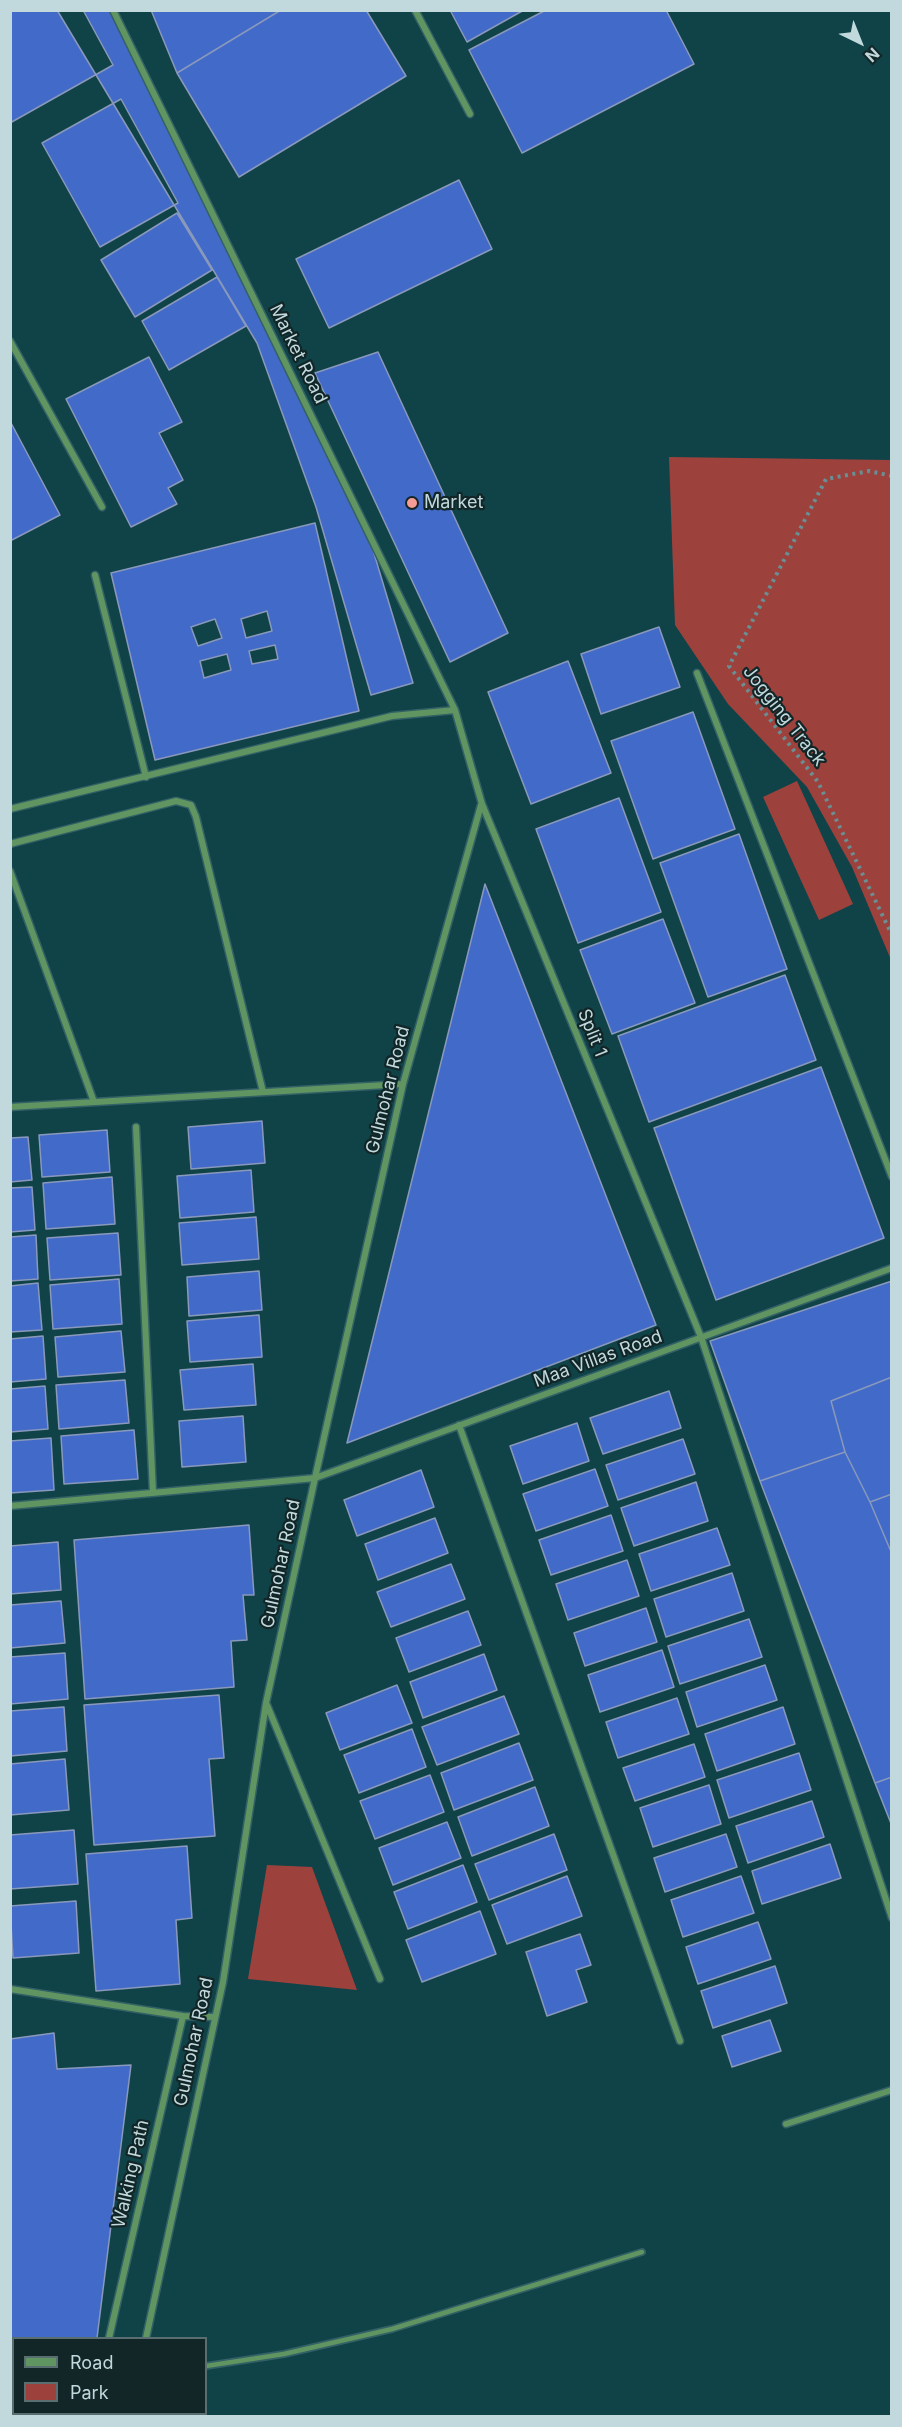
<!DOCTYPE html>
<style>
body{margin:0}
#map{position:relative;width:902px;height:2427px;overflow:hidden;background:#104348;font-family:Inter,sans-serif}
canvas{display:block}
.frame{position:absolute;inset:0;border:12px solid #c1d9dc;pointer-events:none}
.legend{position:absolute;left:12px;top:2337px;width:195px;height:78px;box-sizing:border-box;background:#122628;border:2px solid #586e70;margin:0;padding:8px 10px;list-style:none;font-size:18px;color:#c1d9dc}
.legend li{display:flex;align-items:center;gap:12px;height:30px}
.legend b{width:30px;border:2px solid #586e70}
.north{position:absolute;left:830px;top:12px;width:60px;height:60px;-webkit-text-stroke:4px #122628;paint-order:stroke;rotate:137deg;font-size:16px;font-weight:700;line-height:24px;text-align:center;color:#c1d9dc}
.north::after{content:'';display:block;margin:auto;width:21px;height:27px;background:#c1d9dc;clip-path:polygon(50% 0,100% 100%,50% 72%,0 100%)}
</style>
<div id="map">
<canvas width="902" height="2427"></canvas>
<div class="frame"></div>
<ul class="legend">
<li><b style="height:8px;background:#609561"></b>Road</li>
<li><b style="height:16px;background:#9d413d"></b>Park</li>
</ul>
<div class="north">N</div>
</div>
<script>
const g = document.querySelector('canvas').getContext('2d');
g.lineJoin = 'round';
function fill(path, color) {
  g.fillStyle = color;
  g.fill(path, 'evenodd');
}
function stroke(path, color, width, dash) {
  g.strokeStyle = color;
  g.lineWidth = width;
  g.lineCap = dash ? 'butt' : 'round';
  g.setLineDash(dash || []);
  g.stroke(path);
}
function label(font, color, halo, rows, align = 'center') {
  g.font = font + ' Inter,sans-serif';
  g.lineWidth = 4.5;
  g.setLineDash([]);
  g.textBaseline = 'middle';
  g.strokeStyle = halo;
  g.fillStyle = color;
  for (const [text, x, y, turn = 0] of rows) {
    g.save();
    g.translate(x, y);
    g.rotate((+turn || 0) * Math.PI / 180);
    g.textAlign = isNaN(turn) ? turn : align;
    if (halo) g.strokeText(text, 0, 0);
    g.fillText(text, 0, 0);
    g.restore();
  }
}
fill(new Path2D(`
 M669,457L891,460V960L852,867L807,787L728,704L675,625Z
 M797,781L853,904L819,920L763,797Z
 M267,1865L312,1867L357,1990L248,1979Z`), '#9d413d');
const building = new Path2D(`
 M10,10H83L113,65L10,123Z
 M57,10H113L367,530L413,683L371,695L316,507L257,343Z
 M151,10H281L177,73Z
 M281,10H366L406,76L239,177L177,73Z
 M450,10H524L467,42Z
 M546,10H666L694,64L522,153L469,50Z
 M121,99L178,203L100,247L42,143Z
 M459,180L492,249L329,328L296,259Z
 M177,213L212,270L135,317L101,260Z
 M217,277L246,326L169,370L142,321Z
 M378,352L508,633L450,662L315,373Z
 M149,357L182,422L159,433L183,480L168,488L177,504L131,527L66,399Z
 M10,421L60,515L10,541Z
 M315,523L359,711L155,760L111,573ZM267,611L272,631L246,638L241,619ZM215,619L222,638L198,646L191,627ZM275,645L278,659L252,664L249,651ZM227,654L231,670L204,678L200,661Z
 M659,627L680,687L601,714L581,654Z
 M568,661L611,773L531,804L488,692Z
 M693,712L735,829L653,859L611,741Z
 M619,798L661,912L578,943L536,829Z
 M739,834L787,969L708,997L660,863Z
 M485,884L656,1325L347,1443Z
 M663,919L695,1003L612,1034L580,950Z
 M785,975L816,1060L649,1122L618,1036Z
 M821,1067L884,1238L716,1300L654,1128Z
 M262,1121L265,1163L191,1169L188,1127Z
 M107,1130L110,1172L42,1177L39,1135Z
 M28,1137L32,1180L10,1182V1138Z
 M251,1170L254,1212L180,1218L177,1176Z
 M112,1177L115,1224L46,1229L43,1183Z
 M32,1187L35,1230L10,1232V1188Z
 M256,1217L259,1259L182,1265L179,1223Z
 M118,1233L121,1275L50,1280L47,1238Z
 M36,1235L38,1279L10,1281V1237Z
 M259,1271L262,1310L189,1316L187,1277Z
 M119,1279L122,1324L53,1329L50,1285Z
 M892,1281V1377L831,1401L845,1452L760,1481L710,1341Z
 M38,1283L42,1330L10,1332V1286Z
 M259,1315L262,1357L190,1362L187,1321Z
 M121,1331L125,1372L58,1377L55,1337Z
 M43,1336L46,1379L10,1382V1339Z
 M253,1364L256,1405L184,1410L180,1370Z
 M892,1377V1494L870,1502L845,1452L831,1401Z
 M125,1380L129,1423L59,1429L56,1385Z
 M45,1386L48,1429L10,1432V1389Z
 M669,1391L681,1428L603,1454L590,1418Z
 M243,1416L246,1462L182,1467L179,1421Z
 M577,1423L589,1461L523,1484L510,1446Z
 M134,1430L138,1479L64,1484L61,1436Z
 M51,1438L54,1490L10,1493V1441Z
 M683,1439L695,1474L618,1500L606,1465Z
 M845,1452L870,1502L892,1554V1777L875,1783L760,1481Z
 M595,1469L608,1506L536,1531L523,1494Z
 M421,1470L434,1507L357,1536L344,1500Z
 M696,1482L708,1521L634,1546L621,1508Z
 M892,1494V1554L870,1502Z
 M611,1515L623,1551L551,1575L539,1540Z
 M435,1518L448,1553L378,1580L365,1544Z
 M249,1525L254,1595H243L247,1640L231,1641L234,1687L85,1699L74,1540Z
 M717,1528L730,1565L651,1591L639,1554Z
 M58,1542L61,1590L10,1594V1546Z
 M627,1560L639,1596L568,1620L556,1584Z
 M451,1564L465,1599L391,1627L377,1592Z
 M732,1573L744,1611L666,1637L654,1599Z
 M61,1601L65,1643L10,1648V1605Z
 M646,1608L657,1642L585,1666L574,1633Z
 M468,1611L481,1645L409,1672L396,1638Z
 M749,1619L762,1657L680,1684L668,1646Z
 M662,1650L674,1687L600,1712L588,1675Z
 M65,1653L68,1699L10,1704V1657Z
 M484,1654L497,1690L423,1718L410,1682Z
 M765,1665L777,1700L697,1727L686,1692Z
 M397,1685L412,1723L340,1750L326,1713Z
 M219,1695L224,1758L209,1759L215,1836L94,1845L84,1705Z
 M504,1696L519,1734L437,1765L422,1727Z
 M677,1698L689,1734L618,1758L606,1722Z
 M64,1707L67,1751L10,1756V1711Z
 M783,1707L795,1744L717,1771L705,1734Z
 M412,1729L426,1767L359,1793L344,1755Z
 M519,1743L533,1780L454,1810L441,1773Z
 M694,1744L705,1777L635,1801L623,1768Z
 M799,1753L811,1790L729,1818L717,1780Z
 M65,1759L69,1810L10,1815V1764Z
 M430,1775L444,1812L375,1839L360,1801Z
 M892,1777V1826L875,1783Z
 M709,1785L721,1824L653,1847L640,1808Z
 M535,1787L549,1826L472,1856L458,1817Z
 M812,1801L824,1837L748,1863L736,1826Z
 M447,1822L461,1858L393,1885L379,1848Z
 M74,1830L78,1884L10,1889V1835Z
 M554,1834L567,1870L489,1900L475,1864Z
 M726,1834L737,1867L665,1892L654,1858Z
 M830,1844L841,1878L762,1904L752,1871Z
 M187,1846L192,1918L176,1920L180,1984L96,1991L86,1854Z
 M463,1865L477,1902L408,1929L394,1892Z
 M567,1876L582,1916L507,1944L492,1905Z
 M741,1876L754,1913L683,1937L671,1900Z
 M76,1901L79,1953L13,1958L10,1906Z
 M480,1911L496,1954L422,1982L406,1940Z
 M758,1922L771,1959L698,1984L686,1947Z
 M580,1934L591,1965L576,1970L587,2002L547,2016L526,1952Z
 M775,1966L787,2003L713,2028L701,1991Z
 M770,2020L781,2051L732,2067L722,2036Z
 M54,2033L57,2069L131,2065L97,2338H14V2353H10V2039Z`);
fill(building, '#426ac8');
stroke(building, '#8999bb', 1.5);
const lane = new Path2D(`
 M206,2366L284,2354L392,2329L642,2252`);
const street = new Path2D(`
 M113,10L455,710L482,804L701,1337L892,1918
 M415,10L470,114
 M10,341L102,507
 M95,575L146,777
 M697,673L892,1177
 M10,809L392,716L455,710
 M10,844L176,801L191,805L196,817L263,1092
 M10,871L94,1102
 M10,1107L403,1084
 M136,1127L153,1493
 M459,1425L680,2041
 M10,1506L315,1478L892,1268
 M267,1705L380,1979
 M10,1989L183,2016L214,2017
 M786,2124L892,2090
 M109,2338L183,2016
 M146,2338L223,1982L266,1703L315,1478L403,1084L481,805
 M10,2356H14
 M77,2416L83,2414`);
stroke(lane, '#336166', 8);
stroke(street, '#336166', 9);
stroke(new Path2D(`
 M892,476L869,471L826,479L729,666L818,782L892,935`), '#6a8f93', 4, [3, 4.5]);
stroke(lane, '#609561', 4.5);
stroke(street, '#609561', 6);
for (const [x, y, r, color] of [
 [412,503,6,"#f59c95"]
]) {
  const dot = new Path2D();
  dot.arc(x, y, r, 0, 2 * Math.PI);
  g.fillStyle = color;
  g.fill(dot);
  stroke(dot, '#122628', 2);
}
label('18px', '#c1d9dc', '#122628', [
 ["Market Road",298,354,64],
 ["Jogging Track",784,716,52],
 ["Split 1",592,1033,68],
 ["Gulmohar Road",388,1090,-76],
 ["Maa Villas Road",598,1359,-20],
 ["Gulmohar Road",281,1564,-78],
 ["Gulmohar Road",194,2042,-78],
 ["Walking Path",131,2174,-77]
]);
label('18px', '#c1d9dc', '#122628', [
 ["Market",424,503]
], 'left');
</script>
